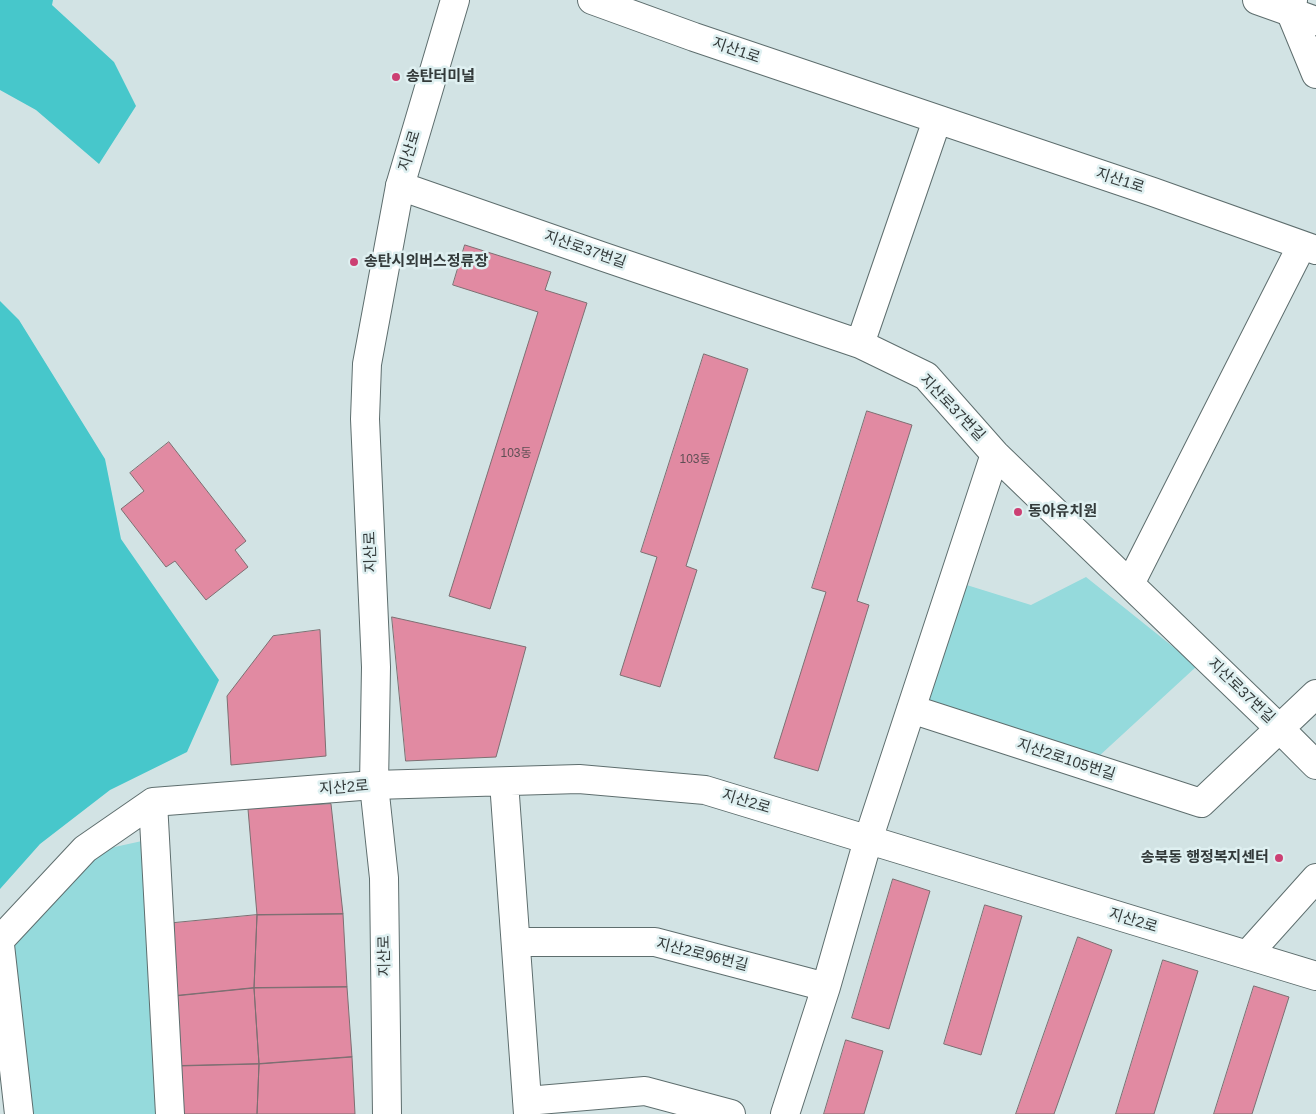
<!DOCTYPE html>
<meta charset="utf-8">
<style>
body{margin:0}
canvas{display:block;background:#d2e3e4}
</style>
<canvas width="1316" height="1114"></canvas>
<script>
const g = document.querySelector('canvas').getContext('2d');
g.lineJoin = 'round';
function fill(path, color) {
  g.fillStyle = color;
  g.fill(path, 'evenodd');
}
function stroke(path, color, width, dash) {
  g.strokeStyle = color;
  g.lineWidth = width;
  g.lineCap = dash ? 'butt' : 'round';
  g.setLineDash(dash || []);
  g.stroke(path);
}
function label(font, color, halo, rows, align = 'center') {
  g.font = font + ' Arial,"Noto Sans KR",sans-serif';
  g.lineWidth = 5;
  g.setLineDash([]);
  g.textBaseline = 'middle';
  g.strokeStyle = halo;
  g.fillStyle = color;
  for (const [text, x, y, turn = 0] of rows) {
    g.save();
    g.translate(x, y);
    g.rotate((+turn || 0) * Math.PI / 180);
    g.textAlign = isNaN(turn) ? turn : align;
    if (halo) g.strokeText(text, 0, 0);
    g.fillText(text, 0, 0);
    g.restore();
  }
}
fill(new Path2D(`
 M1086,577L1197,666L1098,757L920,698L957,582L1031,605Z
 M142,841L162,1114H28L11,936L101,850Z`), '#95dadc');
fill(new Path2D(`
 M0,0H53L52,5L114,62L136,106L99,164L36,110L0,90Z
 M0,301L19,320L105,459L121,539L219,680L187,752L110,790L40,844L0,889Z`), '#47c7cb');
const building = new Path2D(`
 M465,245L551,272L545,290L587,303L490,609L449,596L538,312L453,285Z
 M704,354L748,369L686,566L697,570L660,687L620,675L657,557L641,552Z
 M867,411L912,425L857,601L869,605L818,771L774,758L826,592L812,588Z
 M169,442L246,541L235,550L248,567L206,600L175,561L166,567L121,509L144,491L130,473Z
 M392,617L526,647L496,757L406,761Z
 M320,630L326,756L231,765L227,696L273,636Z
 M331,804L343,914L257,915L248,809Z
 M893,879L930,891L889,1029L852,1018Z
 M985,905L1022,916L981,1055L944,1044Z
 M343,914L347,987L254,988L257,915Z
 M257,915L254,988L175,996L174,923Z
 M1078,937L1112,950L1054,1114H1016Z
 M1163,960L1198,971L1154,1114H1116Z
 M1254,986L1289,997L1252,1114H1214Z
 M347,987L352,1057L259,1064L254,988Z
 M254,988L259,1064L179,1066L175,996Z
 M846,1040L883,1051L864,1114H824Z
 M352,1057L355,1114H257L259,1064Z
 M259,1064L257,1114H181L179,1066Z`);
fill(building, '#e18aa2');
stroke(building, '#7d6f72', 1);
const minor = new Path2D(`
 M592,0L694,37L1153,192L1316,250
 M1293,0L1290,11L1316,74
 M400,186L601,256L860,344L926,376L995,454L1280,729L1316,765
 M860,344L937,120
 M1130,584L1302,245
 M911,709L1201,803L1316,694
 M504,782L528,1114
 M153,802L170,1114
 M0,940L85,849L153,802L374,785L579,779L705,790L1316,976
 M516,942H655L826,987
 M0,945L19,1114
 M1247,955L1316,878
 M527,1101L645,1091L731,1114
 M785,1114L826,987L868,840L995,454`);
const secondary = new Path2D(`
 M1257,0L1316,21
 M387,1114L384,878L374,785L376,667L365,419L367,364L400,186L455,0`);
stroke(minor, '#5e6e6e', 30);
stroke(secondary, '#5e6e6e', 30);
stroke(minor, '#fff', 28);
stroke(secondary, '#fff', 28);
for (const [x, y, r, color] of [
 [396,77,5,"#cc4073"],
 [354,262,5,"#cc4073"],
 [1018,512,5,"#cc4073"],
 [1279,858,5,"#cc4073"]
]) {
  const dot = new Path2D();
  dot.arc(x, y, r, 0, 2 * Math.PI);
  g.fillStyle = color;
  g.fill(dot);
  stroke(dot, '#dff0f1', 2);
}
label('12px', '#5e4e54', null, [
 ["103동",516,454],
 ["103동",695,460]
]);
label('15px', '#333a3a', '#dff0f1', [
 ["지산1로",736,51,19],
 ["지산로",410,151,-73],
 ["지산1로",1120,181,18],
 ["지산로37번길",585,250,19],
 ["지산로37번길",952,408,46],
 ["지산로",371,552,-92],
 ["지산로37번길",1241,691,44],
 ["지산2로105번길",1066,760,18],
 ["지산2로",344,788,-4],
 ["지산2로",746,802,17],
 ["지산2로",1133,921,17],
 ["지산2로96번길",702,955,14],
 ["지산로",385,956,-91]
]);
label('bold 15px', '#333a3a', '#dff0f1', [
 ["송탄터미널",406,77],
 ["송탄시외버스정류장",364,262],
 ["동아유치원",1028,512],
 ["송북동 행정복지센터",1269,858,"right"]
], 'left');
</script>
